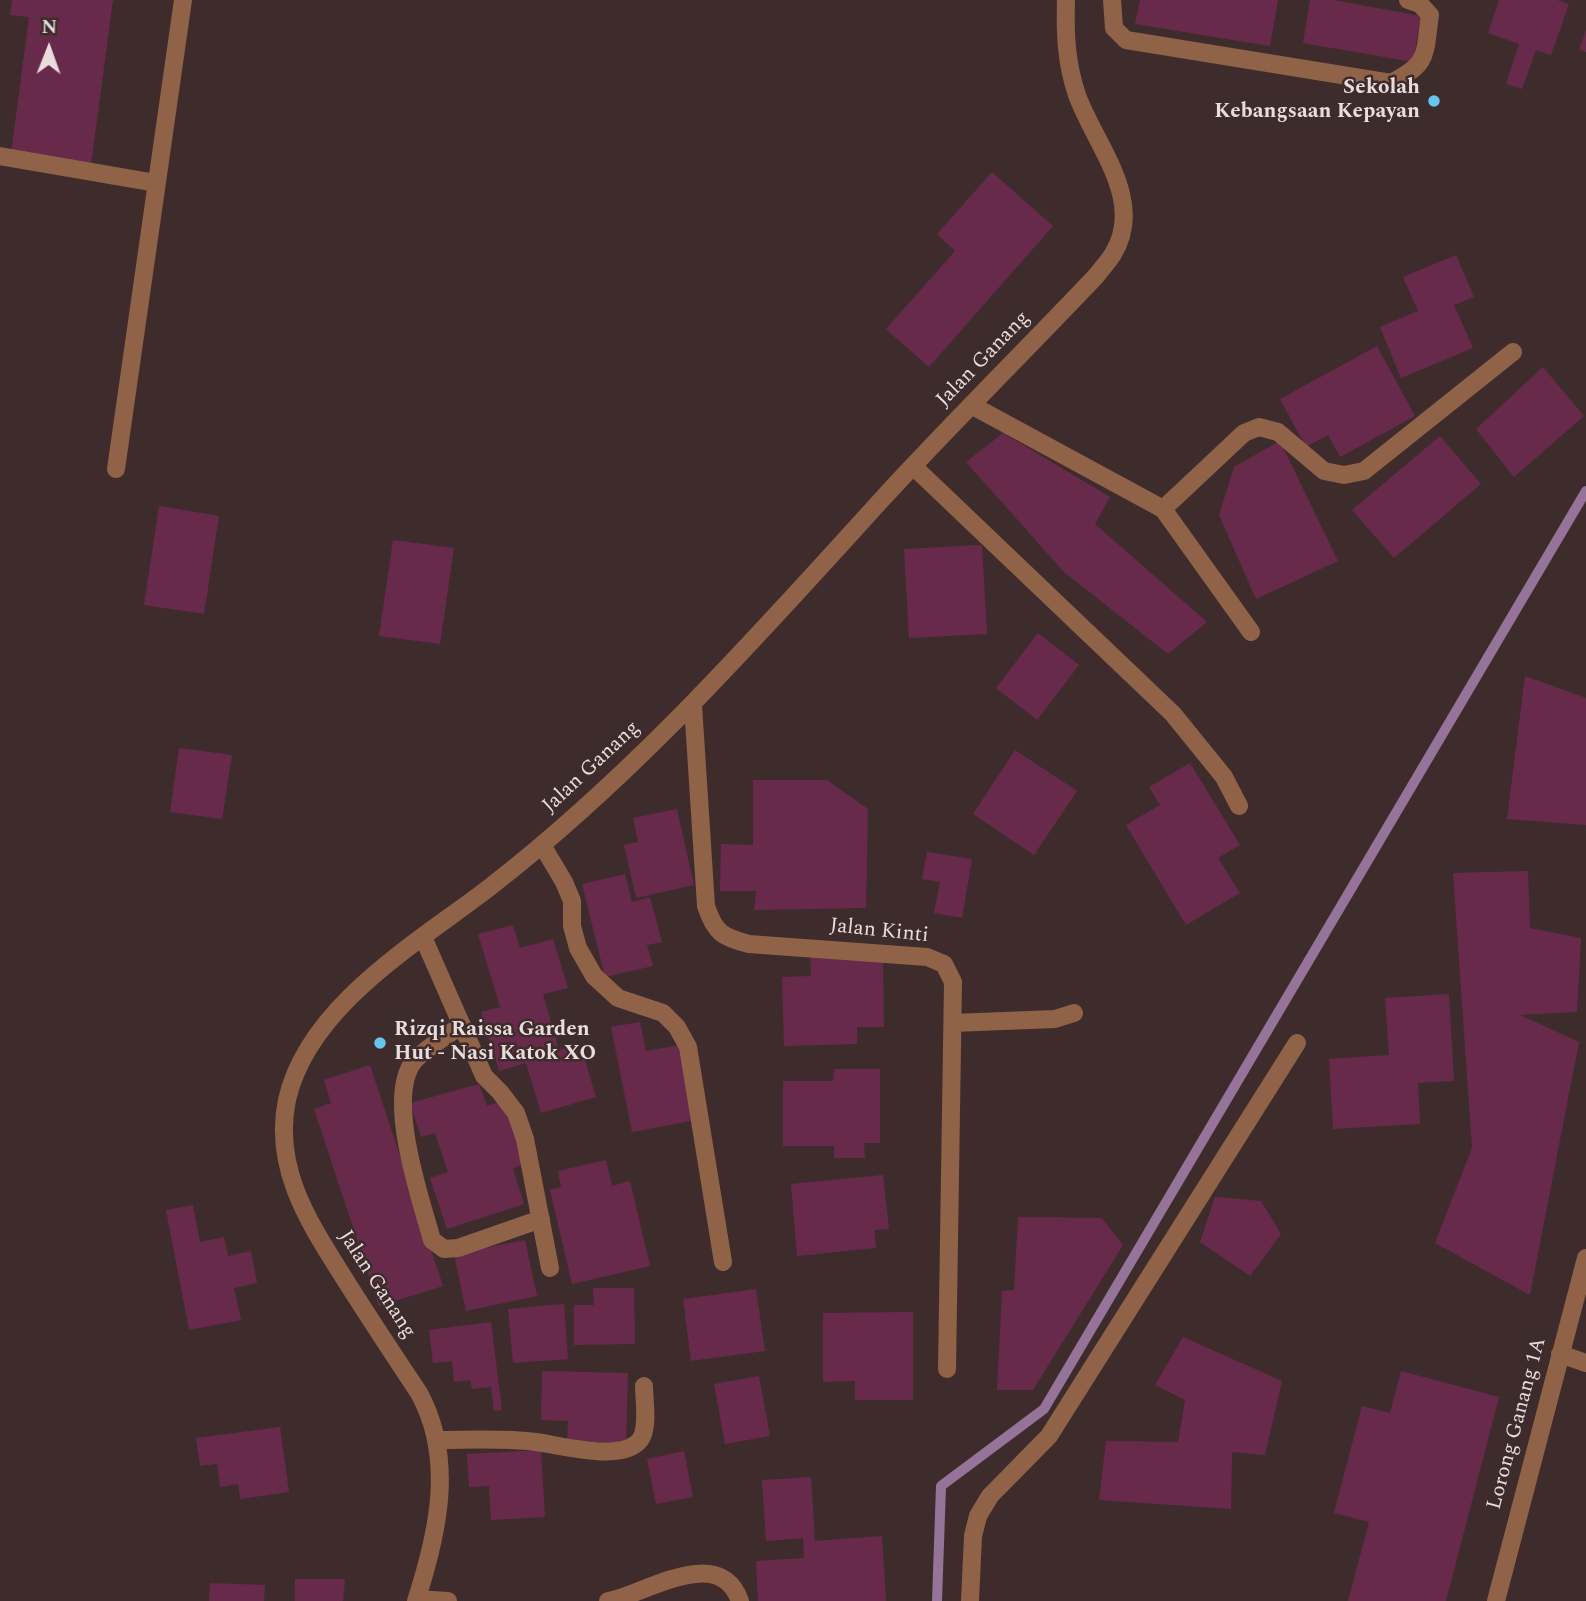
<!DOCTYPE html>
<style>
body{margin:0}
#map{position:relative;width:1586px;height:1601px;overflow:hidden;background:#3e2c2c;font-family:Spectral,serif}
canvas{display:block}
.north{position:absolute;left:14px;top:14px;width:70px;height:70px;-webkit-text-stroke:5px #3e2c2c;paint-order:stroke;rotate:1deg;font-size:19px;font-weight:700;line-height:28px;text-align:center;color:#e9dcdc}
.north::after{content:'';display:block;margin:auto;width:24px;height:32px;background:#e9dcdc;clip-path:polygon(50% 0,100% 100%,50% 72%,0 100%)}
</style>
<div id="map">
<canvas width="1586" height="1601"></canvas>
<div class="north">N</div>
</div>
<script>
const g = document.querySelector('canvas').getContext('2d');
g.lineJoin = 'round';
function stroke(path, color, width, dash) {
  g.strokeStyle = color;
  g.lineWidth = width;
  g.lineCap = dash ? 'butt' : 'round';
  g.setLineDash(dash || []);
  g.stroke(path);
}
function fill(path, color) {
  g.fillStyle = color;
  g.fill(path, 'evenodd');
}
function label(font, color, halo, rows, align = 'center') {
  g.font = font + ' Spectral,serif';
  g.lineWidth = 5;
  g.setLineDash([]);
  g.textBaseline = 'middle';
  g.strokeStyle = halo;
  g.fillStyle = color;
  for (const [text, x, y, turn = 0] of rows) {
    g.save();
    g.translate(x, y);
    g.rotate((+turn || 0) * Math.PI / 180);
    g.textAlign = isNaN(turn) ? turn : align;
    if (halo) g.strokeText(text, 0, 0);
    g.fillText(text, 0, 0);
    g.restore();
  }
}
stroke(new Path2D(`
 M937,1601L941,1486L1044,1409L1586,491`), '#96749a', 10);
fill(new Path2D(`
 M12,0H113L91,165L11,154L29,17L10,15Z
 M1140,0H1278L1270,46L1135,24Z
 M1310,0H1333L1421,16L1413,62L1303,43Z
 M1499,0H1557L1569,4L1551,55L1536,50L1522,89L1506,84L1519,44L1488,33Z
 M1586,30V52L1579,50Z
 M992,172L1053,226L929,367L886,329L955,251L937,234Z
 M1456,255L1474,297L1454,305L1473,348L1401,378L1380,327L1418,311L1403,277Z
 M1377,346L1415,416L1340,457L1328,435L1306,447L1280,399Z
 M1543,367L1584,416L1514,477L1476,429Z
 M1003,433L1110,497L1095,524L1207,622L1168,654L1064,572L966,462Z
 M1440,436L1481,484L1394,558L1352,510Z
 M1280,441L1338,561L1256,599L1219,515L1234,467Z
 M159,506L219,516L204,614L144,605Z
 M393,540L454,548L440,644L379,636Z
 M982,545L987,634L909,638L904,549Z
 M1038,633L1079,665L1037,720L996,688Z
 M1525,676L1586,698V825L1507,819Z
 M179,748L232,755L222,819L170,812Z
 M1015,750L1077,791L1034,855L973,814Z
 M1190,763L1240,845L1218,858L1240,893L1186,925L1126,825L1160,805L1149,787Z
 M753,780H827L868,809L866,908L754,910L756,891H720L721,844L753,845Z
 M677,809L694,885L636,898L624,845L638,842L633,818Z
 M927,852L972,859L962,918L934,913L940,882L922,879Z
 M1528,871L1530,928L1581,938L1577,1012L1520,1015L1579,1042L1530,1295L1435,1243L1472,1148L1453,873Z
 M625,874L632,902L650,897L662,942L647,945L653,966L605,977L582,884Z
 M513,925L520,948L553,939L568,988L543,994L559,1050L580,1043L596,1097L541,1113L526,1063L499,1071L481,1012L500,1007L478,934Z
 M810,954L883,957L884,1027H857V1044L784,1046L782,977L811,976Z
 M1449,994L1454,1081L1418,1083L1420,1124L1333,1129L1329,1059L1389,1055L1385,998Z
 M640,1022L646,1051L681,1045L696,1120L632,1132L611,1027Z
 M370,1065L443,1286L379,1306L314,1109L331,1103L324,1080Z
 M834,1069H880V1143H864L865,1158H834V1146H783V1081H833Z
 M479,1084L487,1106L504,1101L525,1163L513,1169L524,1204L447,1229L430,1178L448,1172L435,1133L421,1137L410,1103Z
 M606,1160L612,1186L630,1181L650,1266L572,1284L550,1190L561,1187L558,1171Z
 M883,1175L889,1229L874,1230L876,1248L797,1256L791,1184Z
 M1215,1197L1261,1201L1281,1234L1250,1276L1200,1242Z
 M193,1205L200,1242L224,1237L228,1256L251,1251L257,1283L234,1288L241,1320L189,1330L166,1210Z
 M1018,1217L1102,1218L1123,1245L1033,1390H997L1002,1291L1014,1290Z
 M525,1240L537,1296L466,1311L454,1254Z
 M593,1288H634L635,1344L574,1345V1305H594Z
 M756,1289L765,1351L691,1361L683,1299Z
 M564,1304L568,1359L513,1363L508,1309Z
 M913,1312V1400H855V1381L823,1382V1313Z
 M491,1322L502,1410L494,1411L491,1387L472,1389L470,1380L454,1382L452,1361L433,1363L429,1330Z
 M1183,1337L1282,1381L1265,1455L1232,1452L1231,1509L1099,1500L1106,1441L1178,1442L1185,1400L1155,1385Z
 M542,1371L628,1373L626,1443L567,1441L568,1421L541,1420Z
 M1401,1371L1499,1397L1446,1601H1348L1369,1522L1334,1513L1362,1406L1390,1413Z
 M759,1376L770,1436L725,1444L714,1384Z
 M280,1427L289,1492L240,1499L238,1484L220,1487L217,1464L200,1466L196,1438Z
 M541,1450L545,1517L491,1520L489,1486L469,1487L467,1454Z
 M684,1451L693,1497L656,1504L647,1459Z
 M811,1477L815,1541L882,1536L886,1601H758L756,1561L804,1558L803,1538L766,1541L762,1480Z
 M295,1579H345L343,1601H295Z
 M210,1583L265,1585L264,1601H209Z`), '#682a4b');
stroke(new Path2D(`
 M1112,0L1114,28L1126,40L1391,83C1430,63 1424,55 1430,15L1420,4L1408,0
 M0,156L156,183
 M973,406L1163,509L1251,632
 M913,466L1173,714L1224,777L1239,806
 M116,469L183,0
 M1163,509L1244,433L1259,427L1278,432L1324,471L1344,475L1364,471L1513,352
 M693,705L706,906C715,933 722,937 749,944L927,957L944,964L953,982L947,1369
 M542,845L564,882L572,901V926L578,948L594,976L618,998L663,1013L677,1027L688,1047L723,1262
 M423,937L484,1076L500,1092L516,1113L525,1139L550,1268
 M953,1023L1055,1019L1074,1013
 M462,1025C449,1034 423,1050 414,1061C385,1097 421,1200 432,1240L444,1249L458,1248L541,1219
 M1560,1354L1586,1363
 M438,1440C470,1440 504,1438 536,1442C560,1445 622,1463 640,1440C649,1428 644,1401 644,1386
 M417,1599L448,1601
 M416,1601C438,1533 455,1459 419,1393C395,1357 372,1322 349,1286C313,1228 272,1172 287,1100C308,1005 419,942 490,887C637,773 759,634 884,497C953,422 1026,350 1097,275C1102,268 1108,262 1113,254C1146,200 1095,145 1077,95C1066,63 1065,33 1066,0
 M608,1601C646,1594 719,1543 740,1601
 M970,1601L973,1536L978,1516L990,1496L1049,1436L1297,1043
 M1496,1601L1586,1258`), '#906248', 18);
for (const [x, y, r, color] of [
 [1434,101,7,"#65c5ee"],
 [380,1043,7,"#65c5ee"]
]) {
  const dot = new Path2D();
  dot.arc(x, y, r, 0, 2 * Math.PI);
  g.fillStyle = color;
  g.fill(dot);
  stroke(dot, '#3e2c2c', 2.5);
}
label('bold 21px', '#e9dcdc', '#3e2c2c', [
 ["Sekolah",1420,89],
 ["Kebangsaan Kepayan",1420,113],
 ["Rizqi Raissa Garden",394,1031,"left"],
 ["Hut - Nasi Katok XO",394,1055,"left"]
], 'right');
label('21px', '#e9dcdc', '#3e2c2c', [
 ["Jalan Ganang",984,360,-46],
 ["Jalan Ganang",592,768,-43],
 ["Jalan Kinti",879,932,6],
 ["Jalan Ganang",376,1285,57],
 ["Lorong Ganang 1A",1518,1424,-75]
]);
</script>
